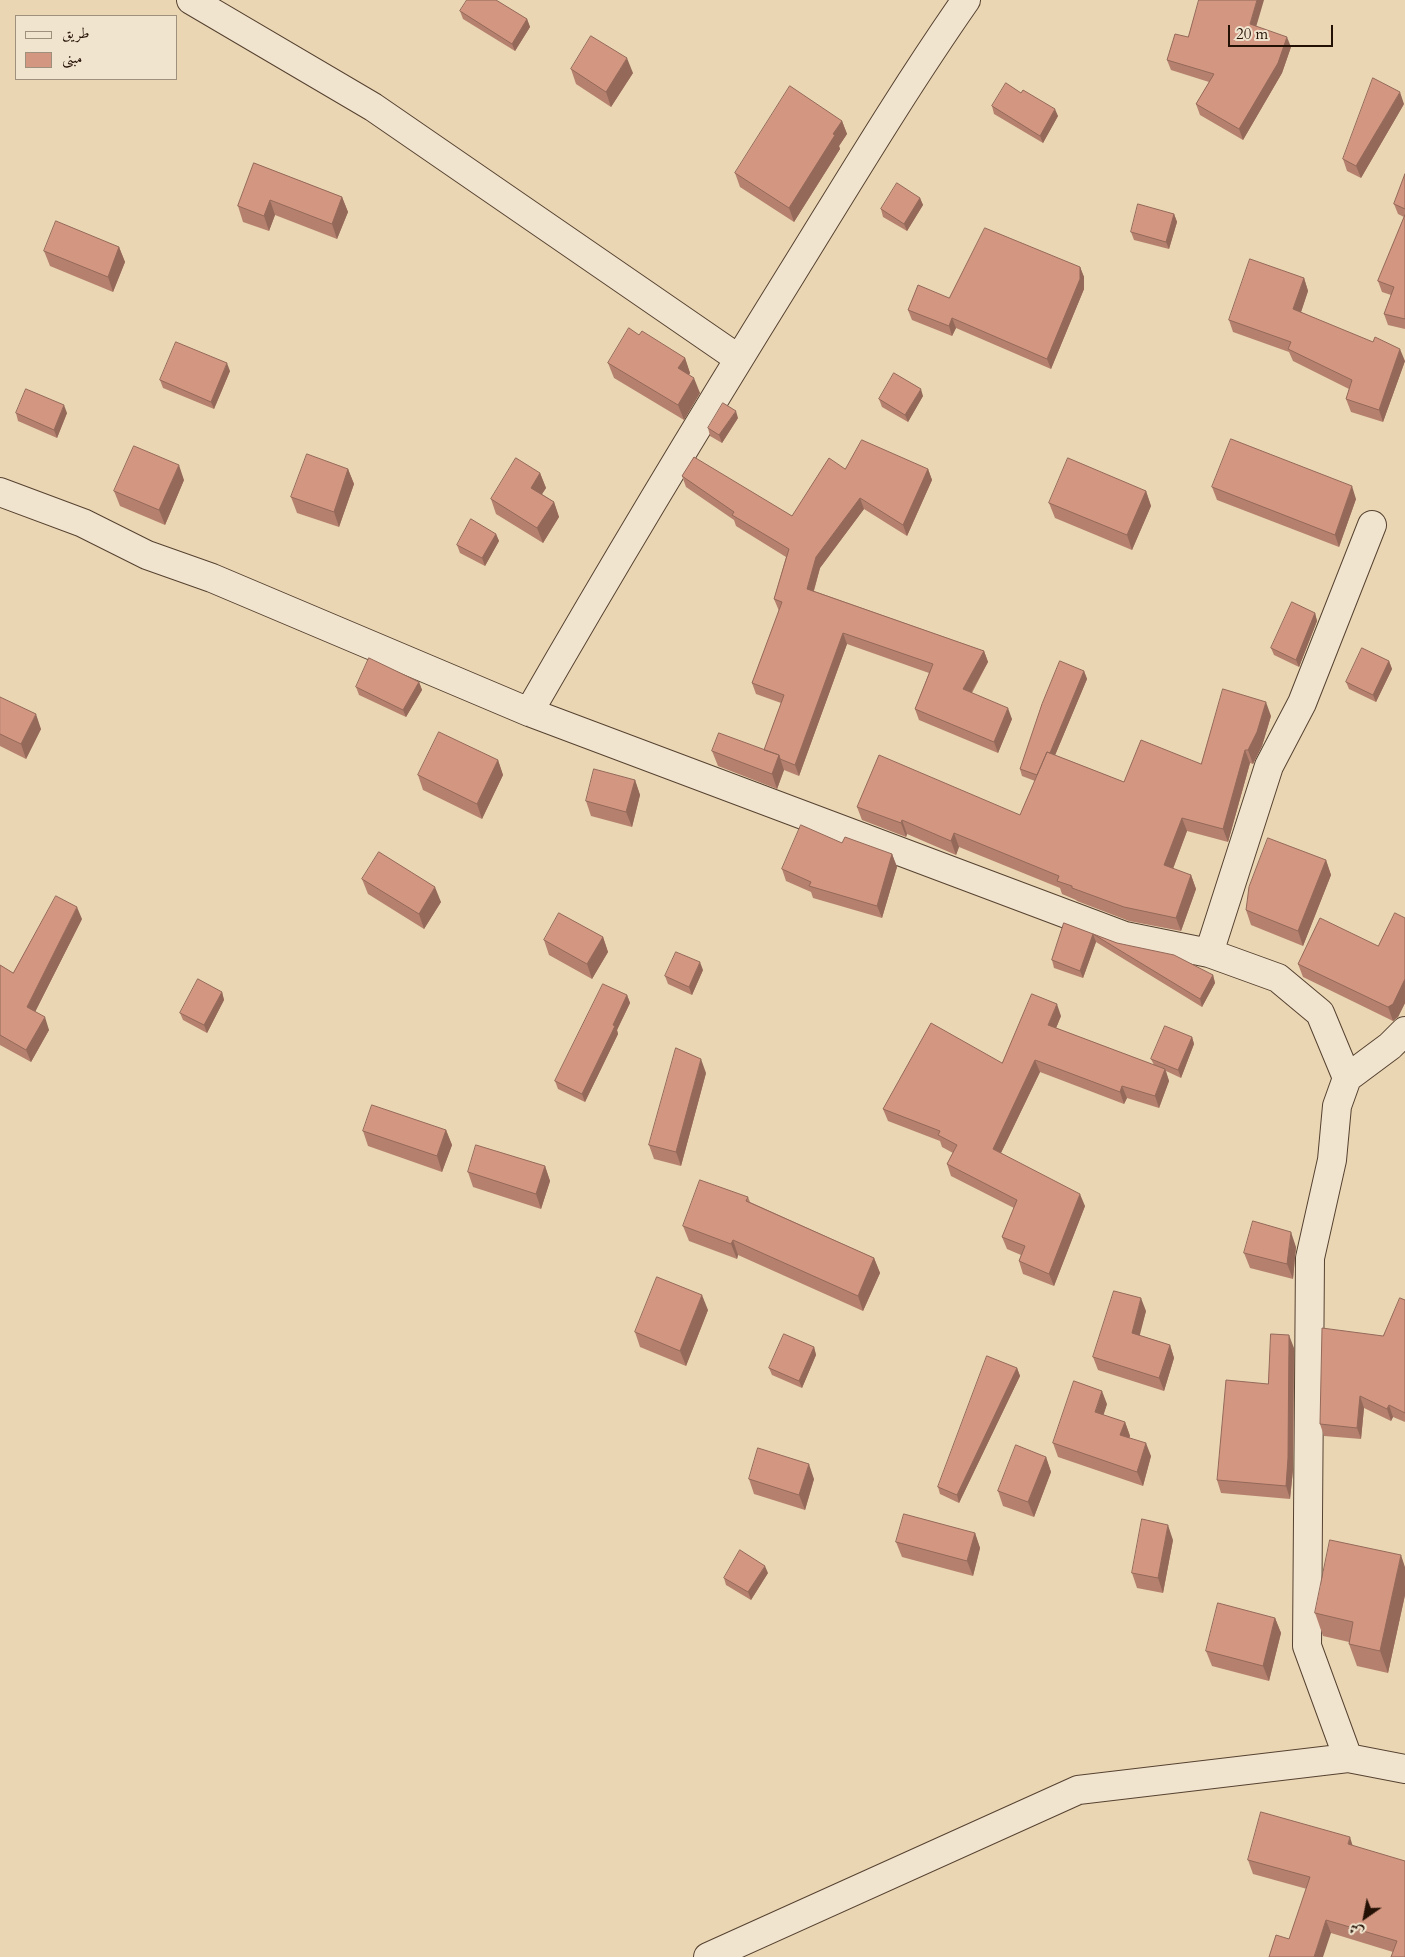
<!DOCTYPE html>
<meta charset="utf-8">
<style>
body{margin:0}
#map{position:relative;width:1405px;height:1957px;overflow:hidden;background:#ead6b3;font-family:Cardo,Amiri,serif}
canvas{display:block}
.legend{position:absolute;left:15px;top:15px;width:162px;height:65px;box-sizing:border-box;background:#f1e4ce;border:1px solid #9f907e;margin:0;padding:6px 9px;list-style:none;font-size:15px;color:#241106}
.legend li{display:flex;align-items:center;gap:10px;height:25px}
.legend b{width:25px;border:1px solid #9f907e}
.north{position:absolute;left:1340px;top:1892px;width:50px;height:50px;-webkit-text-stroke:4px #f1e4ce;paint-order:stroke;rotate:213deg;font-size:14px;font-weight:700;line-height:20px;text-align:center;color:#241106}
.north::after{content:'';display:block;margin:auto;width:18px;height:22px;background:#241106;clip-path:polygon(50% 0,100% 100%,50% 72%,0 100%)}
.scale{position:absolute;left:1228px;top:25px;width:105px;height:22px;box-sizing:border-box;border:2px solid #241106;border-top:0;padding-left:6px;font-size:15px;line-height:18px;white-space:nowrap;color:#241106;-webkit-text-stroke:4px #f1e4ce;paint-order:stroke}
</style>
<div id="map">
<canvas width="1405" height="1957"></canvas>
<ul class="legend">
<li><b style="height:6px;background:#f1e4ce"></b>طريق</li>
<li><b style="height:14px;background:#d39680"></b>مبنى</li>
</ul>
<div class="north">ش</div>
<div class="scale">20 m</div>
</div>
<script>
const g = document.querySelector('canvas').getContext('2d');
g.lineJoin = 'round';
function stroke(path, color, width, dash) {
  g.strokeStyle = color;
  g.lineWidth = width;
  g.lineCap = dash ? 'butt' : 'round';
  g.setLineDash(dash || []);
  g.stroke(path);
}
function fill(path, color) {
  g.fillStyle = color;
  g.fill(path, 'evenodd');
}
const street = new Path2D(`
 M191,0L373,107L739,359
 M0,492L83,523L147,555L212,578L529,712L1125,936L1209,953L1278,978L1320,1013L1347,1078
 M529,712C614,564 702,418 792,273C849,181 904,89 966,0
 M1209,953L1269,766L1302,703L1372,525
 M1348,1758L1307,1646L1310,1258L1332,1160L1337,1106L1347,1078L1390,1046L1405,1031
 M708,1957L1078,1790L1348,1758L1405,1769`);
stroke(street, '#564231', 30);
stroke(street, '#f1e4ce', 28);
fill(new Path2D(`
 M460,11L527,19L530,27L515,51L463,19Z
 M1256,26L1291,47L1282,73L1243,140L1200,115L1196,104L1209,82L1171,70L1167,60L1188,37Z
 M571,69L633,73L611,107L576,84Z
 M1021,93L1058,116L1043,143L994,114L992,106Z
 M1404,104L1361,178L1347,171L1343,159Z
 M842,121L847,134L839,146L840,149L794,222L740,187L735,173Z
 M254,163L342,197L348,212L337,239L275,215L269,231L243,222L238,206Z
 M1405,174V329L1388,325L1384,314L1391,295L1382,292L1378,281L1404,217L1398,214L1394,204Z
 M920,198L923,205L907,231L883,217L881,209Z
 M1174,214L1177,222L1169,249L1134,240L1131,232Z
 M119,247L125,262L113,292L50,266L44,251Z
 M1080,267L1084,277V289L1051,369L956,328L952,336L912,320L908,310L949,298Z
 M1304,278L1308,291L1301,312L1405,361L1383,422L1351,412L1346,399L1349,389L1293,361L1289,352L1233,332L1229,320Z
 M639,335L685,358L690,373L689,375L700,393L684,420L614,378L608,363Z
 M230,371L214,409L163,388L160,380Z
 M923,396L908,422L882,407L879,399Z
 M16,413H67L57,438L18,421Z
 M738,418L722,443L710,436L708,428Z
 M348,469L354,484L339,527L297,513L291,497Z
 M845,469H928L932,480L907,536L864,509L820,568L814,591L984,651L988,662L972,693L1012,719L998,753L919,720L915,709L929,673L847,644L799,776L784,770L777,789L718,766L712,751L764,750L781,703L756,694L752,683L779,611L774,599L786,557L736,526L734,520L686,487L682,476L792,516Z
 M540,473L546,488L542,494L554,502L559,517L543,543L496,514L491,499Z
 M184,480L165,525L120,506L114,491Z
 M1212,487L1356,499L1339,547L1217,500Z
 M1146,491L1151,506L1132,550L1055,518L1049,503Z
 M496,534L499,541L485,566L460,553L457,545Z
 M1315,613L1317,621L1299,667L1274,655L1271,648Z
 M1389,661L1392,669L1376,702L1349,689L1346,682Z
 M1084,671L1087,679L1055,755L1124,782L1201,764L1271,716L1262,746L1253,764L1250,763L1228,842L1187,831L1173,869L1191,875L1196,889L1181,931L1129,921L1077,901L1076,900L1062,894L1060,888L959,847L956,855L907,834L906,837L862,820L857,807L1020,815L1035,781L1022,776L1020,769Z
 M419,682L422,690L406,717L359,695L356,687Z
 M0,697L41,729L26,759L0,746Z
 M498,760L503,775L482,819L423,790L418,775Z
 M635,780L640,795L632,827L591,816L586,801Z
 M842,843L892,854L897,867L882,918L813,898L811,892L786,881L782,869Z
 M1326,860L1331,875L1303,946L1251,925L1246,910Z
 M362,879L441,902L424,929L368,894Z
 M1405,918V1003L1398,1017L1393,1021L1303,977L1298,964L1378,946Z
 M82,919L35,1012L49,1030L31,1062L0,1045V965L13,973Z
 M1064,923L1117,943L1213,975L1215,983L1202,1007L1096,942L1083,978L1054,968L1052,960Z
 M603,937L608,952L592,979L549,955L544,940Z
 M703,970L692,995L668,984L665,976Z
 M222,992L224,1000L207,1033L183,1020L180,1013Z
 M627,995L630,1003L617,1030L618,1034L585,1102L558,1089L555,1081Z
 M1061,1016L1056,1028L1154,1065L1151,1059L1192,1037L1194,1044L1181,1078L1166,1071L1169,1081L1159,1108L1127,1098L1124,1104L1040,1072L1001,1153L1085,1206L1054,1286L1023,1274L1019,1261L1021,1255L1007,1249L1002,1237L1014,1208L951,1176L947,1164L953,1153L942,1147L940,1141L888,1121L883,1109L1002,1063Z
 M706,1073L681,1166L654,1159L649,1145Z
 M446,1130L452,1145L442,1172L368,1146L363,1131Z
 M545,1166L550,1181L541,1209L473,1187L468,1172Z
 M748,1197L750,1202L874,1258L880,1273L863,1311L738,1255L737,1259L689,1241L683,1226Z
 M1296,1247L1293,1279L1250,1268L1244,1253Z
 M1405,1300V1422L1393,1417L1391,1421L1364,1408L1361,1439L1324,1436L1320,1424L1383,1336Z
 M708,1310L686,1366L640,1347L635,1332Z
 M1146,1311L1139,1335L1170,1345L1174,1358L1164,1391L1098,1370L1093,1357Z
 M814,1347L816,1355L802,1388L772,1375L769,1368Z
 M1294,1348L1293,1470L1290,1499L1221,1493L1217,1480L1268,1384Z
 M1017,1368L1020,1376L959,1503L940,1494L938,1487Z
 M1107,1404L1103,1415L1125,1422L1130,1436L1129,1438L1151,1456L1143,1486L1058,1457L1053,1443Z
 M1046,1457L1051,1472L1034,1517L1003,1506L998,1491Z
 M749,1479H814L805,1510L754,1494Z
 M975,1533L980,1548L973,1576L902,1557L896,1542Z
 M1173,1540L1163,1593L1137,1588L1132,1573Z
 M1405,1567V1595L1388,1673L1357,1666L1349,1644V1642L1323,1636L1315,1613Z
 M768,1573L751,1600L726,1585L724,1578Z
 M1275,1618L1281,1633L1269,1681L1212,1666L1206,1651Z
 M1353,1846L1405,1957L1393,1952L1331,1933L1289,1939L1307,1889L1253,1874L1248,1860Z`), '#b5816e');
fill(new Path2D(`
 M1257,0H1264L1254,34L1250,24Z
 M527,19L530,27L515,51L512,44Z
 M1287,37L1291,47L1282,73L1243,140L1239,129Z
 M627,58L633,73L611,107L606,92Z
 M1400,92L1404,104L1361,178L1356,166Z
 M1055,109L1058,116L1043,143L1040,136Z
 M842,121L847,134L839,146L840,149L794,222L789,208L833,134Z
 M342,197L348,212L337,239L332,224Z
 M920,198L923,205L907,231L904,224Z
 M270,200L275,215L269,231L264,216Z
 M1174,214L1177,222L1169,249L1166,242Z
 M119,247L125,262L113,292L108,277Z
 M1080,267L1084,277V289L1051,369L1047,359Z
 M1304,278L1308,291L1298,321L1293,309Z
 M952,318L956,328L952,336L949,326Z
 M1400,349L1405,361L1383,422L1379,410Z
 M685,358L690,373L684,383L678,368Z
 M227,363L230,371L214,409L211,402Z
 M694,378L700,393L684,420L678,405Z
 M921,389L923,396L908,422L905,415Z
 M64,405L67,413L57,438L54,430Z
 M736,411L738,418L722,443L719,435Z
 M179,465L184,480L165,525L159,510Z
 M348,469L354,484L339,527L334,512Z
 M928,469L932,480L907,536L903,525Z
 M540,473L546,488L536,503L531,488Z
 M1352,486L1356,499L1339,547L1335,535Z
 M1146,491L1151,506L1132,550L1127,535Z
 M860,498L864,509L820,568L811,600L807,589L816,557Z
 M554,502L559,517L543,543L537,528Z
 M496,534L499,541L485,566L482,558Z
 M1315,613L1317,621L1299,667L1296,660Z
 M843,633L847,644L799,776L795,765Z
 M984,651L988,662L967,700L963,689Z
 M1389,661L1392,669L1376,702L1373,695Z
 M1084,671L1087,679L1043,784L1040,777Z
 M419,682L422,690L406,717L403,710Z
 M1266,702L1271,716L1262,746L1253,764L1248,750Z
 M1008,708L1012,719L998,753L994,742Z
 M36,714L41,729L26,759L21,744Z
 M1245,750L1250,763L1228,842L1223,829Z
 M779,755L784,770L777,789L772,774Z
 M498,760L503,775L482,819L477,804Z
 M635,780L640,795L632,827L626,812Z
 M1182,818L1187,831L1169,879L1164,865Z
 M902,820L907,834L906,837L901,823Z
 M954,833L959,847L956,855L951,841Z
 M892,854L897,867L882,918L877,906Z
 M1326,860L1331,875L1303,946L1298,931Z
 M1191,875L1196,889L1181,931L1176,918Z
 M435,887L441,902L424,929L419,914Z
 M77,907L82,919L31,1020L27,1007Z
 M1093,934L1096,942L1083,978L1080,971Z
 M603,937L608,952L592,979L587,964Z
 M700,962L703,970L692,995L689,987Z
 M1213,975L1215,983L1202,1007L1200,999Z
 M1405,979V1003L1398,1017L1393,1021L1388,1007Z
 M222,992L224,1000L207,1033L204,1025Z
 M627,995L630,1003L617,1030L618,1034L585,1102L582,1094L613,1025Z
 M1057,1004L1061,1016L1052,1038L1048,1025Z
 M45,1017L49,1030L31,1062L26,1050Z
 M1192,1037L1194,1044L1181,1078L1178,1070Z
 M701,1059L706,1073L681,1166L676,1152Z
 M1035,1060L1040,1072L997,1161L993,1149Z
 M1165,1069L1169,1081L1159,1108L1155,1096Z
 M1122,1086L1127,1098L1124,1104L1120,1092Z
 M446,1130L452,1145L442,1172L437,1156Z
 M545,1166L550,1181L541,1209L536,1194Z
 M1080,1194L1085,1206L1054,1286L1049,1274Z
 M1291,1232L1296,1247L1293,1279L1287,1264Z
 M733,1240L738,1255L737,1259L731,1244Z
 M874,1258L880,1273L863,1311L858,1296Z
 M702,1295L708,1310L686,1366L680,1351Z
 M1141,1298L1146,1311L1137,1346L1132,1333Z
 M1289,1335L1294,1348L1293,1470L1290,1499L1286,1486Z
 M1170,1345L1174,1358L1164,1391L1159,1378Z
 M814,1347L816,1355L802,1388L799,1381Z
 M1017,1368L1020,1376L959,1503L957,1495Z
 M1102,1391L1107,1404L1100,1426L1095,1412Z
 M1360,1396L1364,1408L1361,1439L1357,1428Z
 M1389,1405L1393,1417L1391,1421L1387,1409Z
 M1125,1422L1130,1436L1125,1449L1120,1435Z
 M1146,1443L1151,1456L1143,1486L1137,1472Z
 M1046,1457L1051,1472L1034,1517L1028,1502Z
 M809,1464L814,1479L805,1510L799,1495Z
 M1168,1525L1173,1540L1163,1593L1158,1578Z
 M975,1533L980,1548L973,1576L967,1561Z
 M1401,1555L1405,1567V1595L1388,1673L1380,1651Z
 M765,1566L768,1573L751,1600L748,1592Z
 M1275,1618L1281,1633L1269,1681L1263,1666Z
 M1350,1837L1354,1850L1348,1844Z
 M1326,1920L1331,1933L1323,1957H1314Z`), '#94695a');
const building = new Path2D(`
 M467,0H496L527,19L512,44L460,11Z
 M1199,0H1257L1250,24L1287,37L1278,63L1239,129L1196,104L1214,74L1167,60L1175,34L1188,37Z
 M591,36L627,58L606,92L571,69Z
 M1373,78L1400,92L1356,166L1343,159Z
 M1006,83L1021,93L1023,90L1055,109L1040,136L992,106Z
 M790,86L842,121L833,134L835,135L789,208L735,173Z
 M254,163L342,197L332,224L270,200L264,216L238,206Z
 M1405,174V209L1394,204Z
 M897,183L920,198L904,224L881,209Z
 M1138,204L1174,214L1166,242L1131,232Z
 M1405,215V319L1384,314L1394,287L1378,281Z
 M56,221L119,247L108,277L44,251Z
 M985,228L1080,267V279L1047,359L952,318L949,326L908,310L918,285L949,298Z
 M1250,259L1304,278L1293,309L1373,342L1375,337L1400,349L1379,410L1346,399L1352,380L1288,349L1291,342L1229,320Z
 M629,328L639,335L642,331L685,358L678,368L694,378L678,405L608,363Z
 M176,342L227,363L211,402L160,380Z
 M894,373L921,389L905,415L879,399Z
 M26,389L64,405L54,430L16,413Z
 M723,403L736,411L719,435L708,428Z
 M1231,439L1352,486L1335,535L1212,487Z
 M862,440L928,469L903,525L860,498L816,557L807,589L984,651L963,689L1008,708L994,742L915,709L933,664L843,633L795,765L780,759L779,755L764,750L784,695L752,683L782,602L774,599L789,549L732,515L734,512L682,476L694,457L792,516L829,458L845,469Z
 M134,446L179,465L159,510L114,491Z
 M307,454L348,469L334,512L291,497Z
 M516,458L540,473L531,488L554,502L537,528L491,499Z
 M1068,458L1146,491L1127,535L1049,503Z
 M471,519L496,534L482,558L457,545Z
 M1292,602L1315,613L1296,660L1271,648Z
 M1362,648L1389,661L1373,695L1346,682Z
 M369,658L419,682L403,710L356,687Z
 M1060,661L1084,671L1050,753L1047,752L1037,775L1020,769L1042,704Z
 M1223,689L1266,702L1257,732L1248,750H1245L1223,829L1182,818L1164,865L1191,875L1176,918L1124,907L1072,888V886L1057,881L1059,876L954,833L951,841L902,820L901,823L857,807L879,755L1020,815L1047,752L1124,782L1141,740L1201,764Z
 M0,697L36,714L21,744L0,734Z
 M439,732L498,760L477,804L418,775Z
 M719,733L779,755L772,774L712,751Z
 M594,769L635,780L626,812L586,801Z
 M801,825L842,843L845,837L892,854L877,906L809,886L811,882L782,869Z
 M1268,838L1326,860L1298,931L1246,910L1249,887Z
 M379,852L435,887L419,914L362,879Z
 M56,896L77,907L27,1007L45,1017L26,1050L0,1035V965L13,973Z
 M559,913L603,937L587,964L544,940Z
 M1395,913L1405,918V979L1393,1004L1388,1007L1298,964L1320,918L1378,946Z
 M1064,923L1117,943L1174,955L1213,975L1200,999L1093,934L1080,971L1052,960Z
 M676,952L700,962L689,987L665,976Z
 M198,979L222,992L204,1025L180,1013Z
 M603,984L627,995L613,1025L615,1026L582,1094L555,1081Z
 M1032,994L1057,1004L1048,1025L1165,1069L1155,1096L1122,1086L1120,1092L1035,1060L993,1149L1080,1194L1049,1274L1019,1261L1025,1246L1002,1237L1017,1200L947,1164L957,1145L938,1135L940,1131L883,1109L931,1023L1002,1063Z
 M1165,1026L1192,1037L1178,1070L1151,1059Z
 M676,1048L701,1059L676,1152L649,1145Z
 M372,1105L446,1130L437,1156L363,1131Z
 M476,1145L545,1166L536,1194L468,1172Z
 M700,1180L748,1197L746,1201L874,1258L858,1296L733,1240L731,1244L683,1226Z
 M1253,1221L1291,1232L1287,1264L1244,1253Z
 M657,1277L702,1295L680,1351L635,1332Z
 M1114,1291L1141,1298L1132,1333L1170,1345L1159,1378L1093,1357Z
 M1400,1298L1405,1300V1413L1389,1405L1387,1409L1360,1396L1357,1428L1320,1424L1322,1328L1383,1336Z
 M784,1334L814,1347L799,1381L769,1368Z
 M1271,1334L1289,1335L1288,1458L1286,1486L1217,1480L1226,1380L1268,1384Z
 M987,1356L1017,1368L957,1495L938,1487Z
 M1074,1381L1102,1391L1095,1412L1125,1422L1120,1435L1146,1443L1137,1472L1053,1443Z
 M1016,1445L1046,1457L1028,1502L998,1491Z
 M758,1448L809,1464L799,1495L749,1479Z
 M904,1514L975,1533L967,1561L896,1542Z
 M1142,1519L1168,1525L1158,1578L1132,1573Z
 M1330,1540L1401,1555L1380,1651L1349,1644L1353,1622L1315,1613Z
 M740,1550L765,1566L748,1592L724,1578Z
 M1218,1603L1275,1618L1263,1666L1206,1651Z
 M1261,1812L1350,1837L1348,1844L1405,1861V1957H1391L1397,1941L1326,1920L1314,1957H1269L1276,1935L1289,1939L1310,1877L1248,1860Z`);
fill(building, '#d39680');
stroke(building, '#94695a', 1);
</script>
